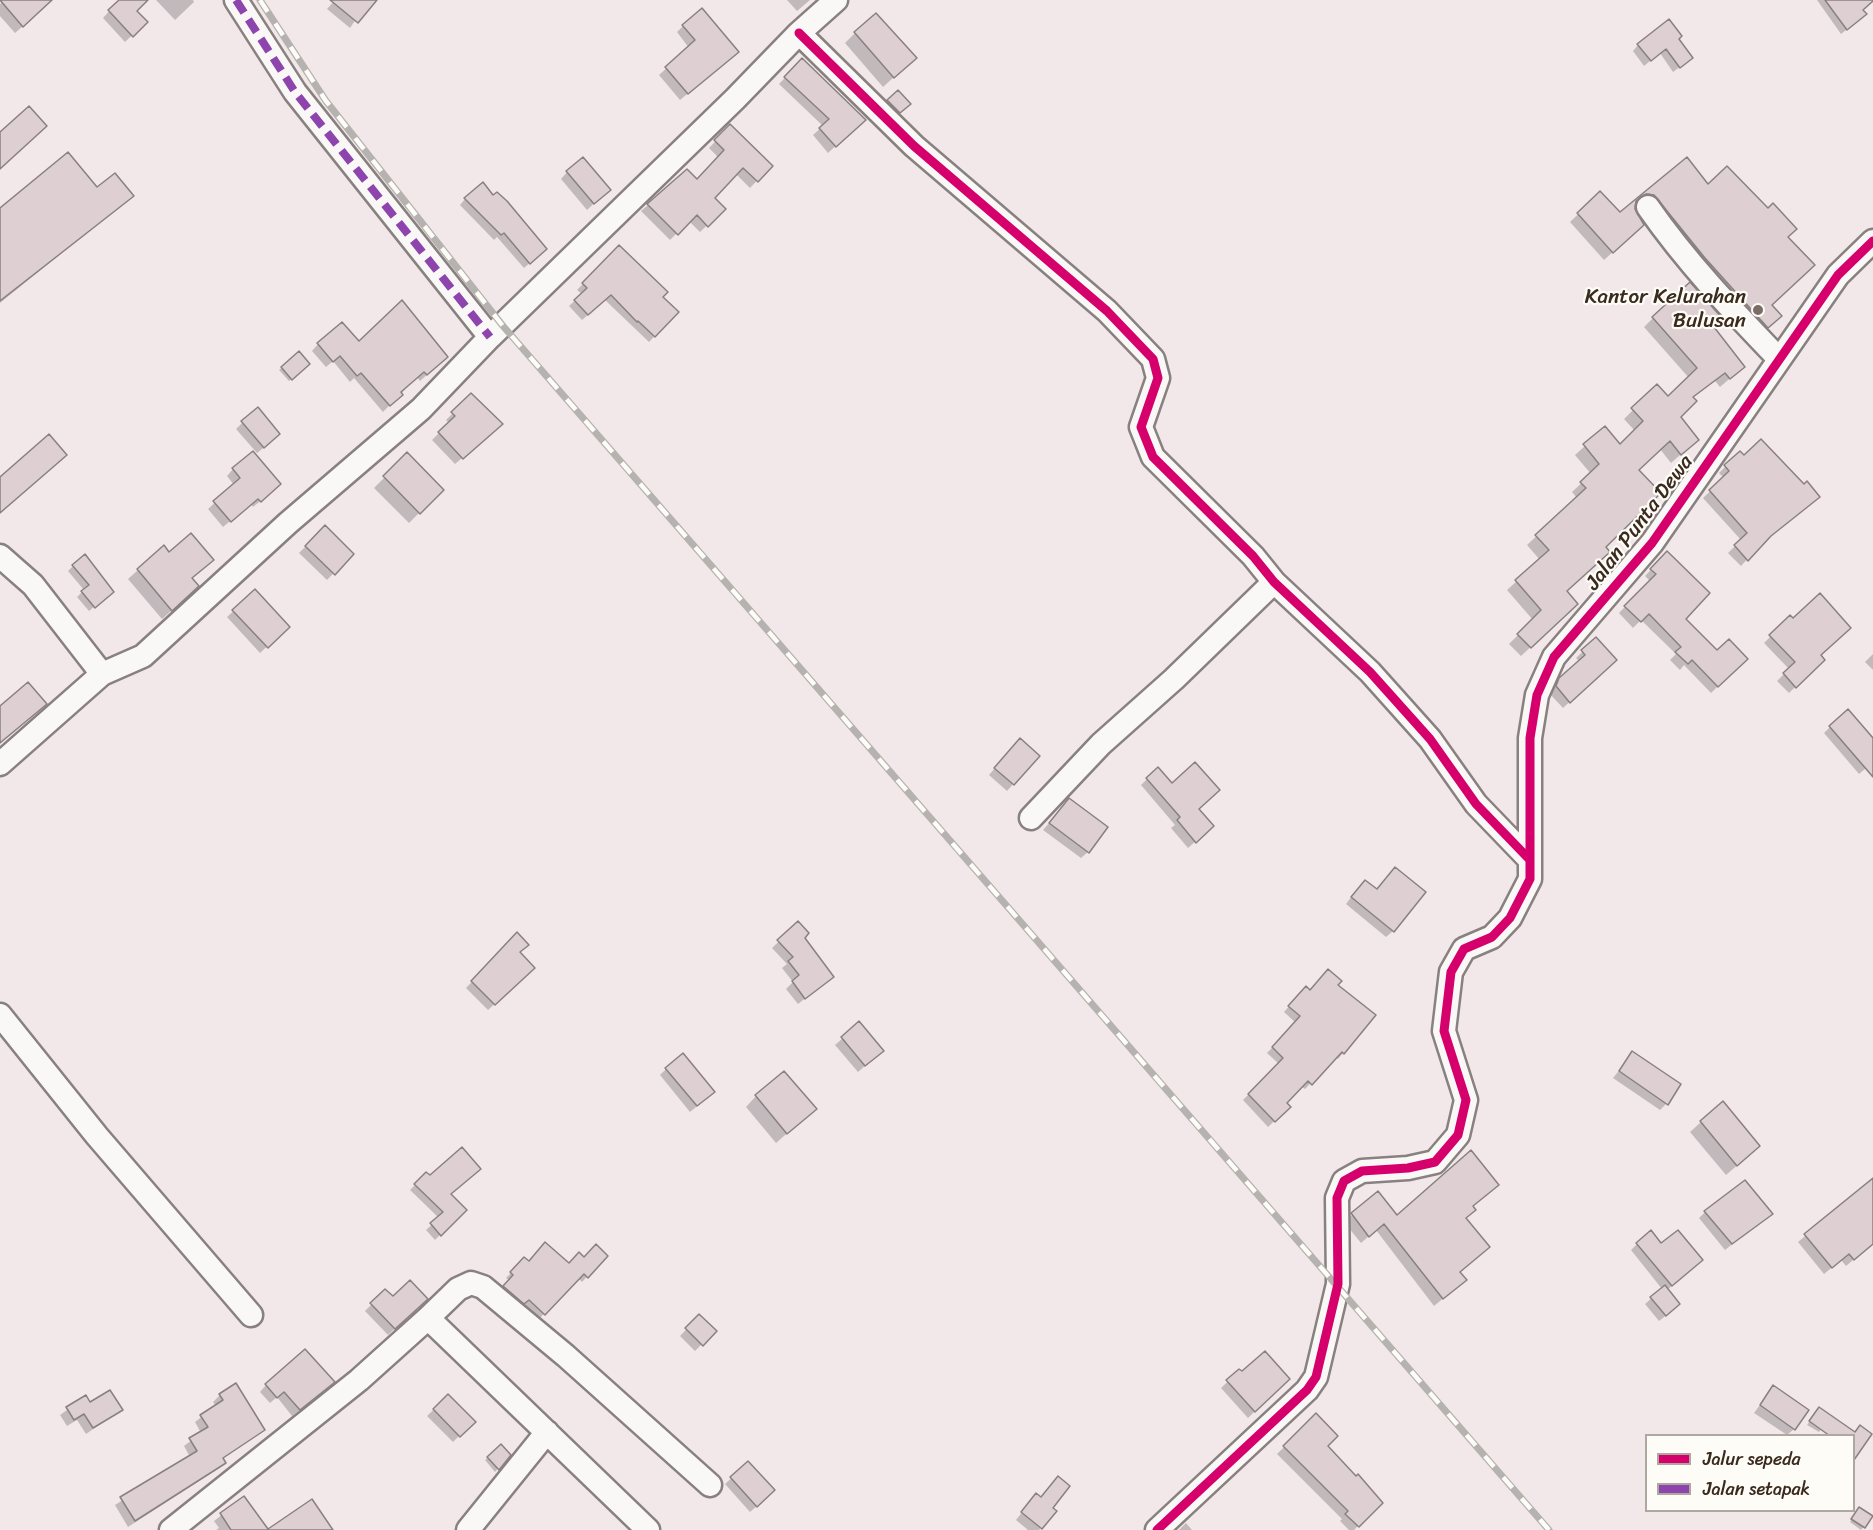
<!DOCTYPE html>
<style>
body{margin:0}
#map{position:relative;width:1873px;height:1530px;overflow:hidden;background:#f2e8ea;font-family:Sriracha,sans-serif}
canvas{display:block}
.legend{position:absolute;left:1645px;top:1434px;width:210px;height:78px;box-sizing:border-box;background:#fdfcf7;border:2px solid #afa8a0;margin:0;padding:8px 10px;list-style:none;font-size:18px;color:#3b2a1e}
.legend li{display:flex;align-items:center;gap:12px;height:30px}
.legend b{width:30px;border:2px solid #afa8a0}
</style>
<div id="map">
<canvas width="1873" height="1530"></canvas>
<ul class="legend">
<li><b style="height:8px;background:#d6006c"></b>Jalur sepeda</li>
<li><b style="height:8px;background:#8e44ad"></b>Jalan setapak</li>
</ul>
</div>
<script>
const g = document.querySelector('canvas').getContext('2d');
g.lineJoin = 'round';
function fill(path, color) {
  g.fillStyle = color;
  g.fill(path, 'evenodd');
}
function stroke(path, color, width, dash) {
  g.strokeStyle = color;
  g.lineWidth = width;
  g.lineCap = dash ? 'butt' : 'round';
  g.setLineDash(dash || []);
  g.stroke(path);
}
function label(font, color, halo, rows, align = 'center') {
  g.font = font + ' Sriracha,sans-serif';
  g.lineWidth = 4.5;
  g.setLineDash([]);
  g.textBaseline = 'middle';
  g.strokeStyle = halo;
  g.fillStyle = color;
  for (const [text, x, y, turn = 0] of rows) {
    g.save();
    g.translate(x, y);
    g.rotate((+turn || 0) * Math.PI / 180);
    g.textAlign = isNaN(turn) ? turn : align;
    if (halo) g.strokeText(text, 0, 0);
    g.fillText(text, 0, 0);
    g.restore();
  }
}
fill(new Path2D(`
 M5,0H53L15,33L0,16V4Z
 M119,0H146L135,11L146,22L125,42L103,18Z
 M156,0H193L194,2L175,20Z
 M335,0H369L350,28L327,9Z
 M787,0H810L797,11Z
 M1817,0H1873L1862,10L1859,20L1841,34Z
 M683,26L730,58L680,100L659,75L689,48L677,32Z
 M855,33L904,68L883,87L845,43Z
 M1677,39L1685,63L1673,72L1660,53L1644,66L1633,51L1638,45Z
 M802,60L857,126L828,153L813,135L823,126L779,84Z
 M898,92L908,104L896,115L885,104Z
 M730,126L771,166L750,188L736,174L713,198L724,209L700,232L689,221L670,240L641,211L648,205L697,181L719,158L709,148Z
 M1686,159L1708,186L1770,306L1779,316L1759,335L1646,203H1634V233L1604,260L1570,222L1600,193L1620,214Z
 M567,172L602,196L587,210L561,179Z
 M97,189L132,196L0,303V210Z
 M465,199L539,255L524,268L497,237L494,240L460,205Z
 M619,247L677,312L649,342L605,300L582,320L569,306L582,294L577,290Z
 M1653,318L1712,327L1743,367L1720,387L1715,381L1692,398L1679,417L1688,448L1671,463L1660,449L1637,470L1604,547L1565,592L1567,613L1521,656L1509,644L1533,620L1507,590L1540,560L1527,545L1577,498L1572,492L1591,474L1575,455L1605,428L1619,446L1635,431L1624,419L1633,410L1668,399L1689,378L1644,327Z
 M318,344H359L439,364L420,381L417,377L383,412L354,378L350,382L333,361L326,367L312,351Z
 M299,353L308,364L289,381L279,370Z
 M471,395L494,431L455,464L432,440L449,423L446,420Z
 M243,422L272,441L257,453L236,429Z
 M1739,453L1765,540L1741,566L1728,553L1741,540L1703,498L1724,478L1719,473Z
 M407,455L442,490L409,523L374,488Z
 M233,469L273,491L253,507L251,504L223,527L208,509L234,485L227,476Z
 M325,527L352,554L327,580L299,553Z
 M1667,553L1684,619L1717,652L1746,659L1711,693L1684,665L1680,670L1670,660L1676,654L1641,620L1633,628L1619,613L1650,581L1645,576Z
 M73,566L107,596L89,611L77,597L84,590L68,571Z
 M138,570L188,596L162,619L128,579Z
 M255,591L288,627L260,653L227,617Z
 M1790,617L1823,660L1789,693L1777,681L1789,669L1764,643Z
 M1596,639L1608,666L1563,708L1550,694L1553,687L1580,662L1576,658Z
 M1873,654V670L1865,662Z
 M1830,727L1873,740V762L1859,774L1824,733Z
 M1013,747L1038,756L1007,791L989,775Z
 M1147,779L1197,809L1205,833L1188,848L1171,828L1175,825L1141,785Z
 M1069,800L1088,852L1081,858L1043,830Z
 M1358,888L1393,931L1386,937L1346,904Z
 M798,923L803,938L832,977L798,1004L786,989L793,982L782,968L787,964L772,948Z
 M517,934L519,952L527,974L488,1010L466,988Z
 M1336,985L1374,1016L1338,1059L1336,1057L1305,1089L1301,1086L1285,1103L1289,1107L1268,1127L1243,1100L1279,1064L1267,1053L1296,1023L1284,1012L1300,994Z
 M859,1024L875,1057L858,1072L835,1045Z
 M1633,1053L1666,1104L1660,1110L1613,1078Z
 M666,1069L706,1099L690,1112L660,1075Z
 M756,1096L815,1109L776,1143L746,1107Z
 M1701,1122L1748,1156L1726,1175L1690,1132Z
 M426,1174L465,1210L435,1240L426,1230L439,1218L410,1190Z
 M1867,1185L1873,1193V1243L1846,1266L1841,1260L1824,1274L1798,1242Z
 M1378,1193L1397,1217L1471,1207L1465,1219L1457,1287L1434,1306L1376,1230L1361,1243L1344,1222Z
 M1705,1212L1771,1214L1725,1250L1699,1218Z
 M1637,1244L1661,1245L1695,1267L1667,1290L1672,1311L1659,1321L1645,1304L1662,1289L1631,1250Z
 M606,1256L582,1282L578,1278L539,1319L523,1303L518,1308L499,1292L510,1281L506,1278L524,1259L528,1263L569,1265L584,1259Z
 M385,1291L393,1299L419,1306L388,1335L365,1311Z
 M699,1316L715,1331L695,1351L680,1336Z
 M1239,1371L1288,1379L1248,1418L1221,1388Z
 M235,1385L264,1430L222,1459L224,1463L218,1469L128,1527L115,1505L190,1457L184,1446L201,1433L195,1422L216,1406L213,1402L220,1395Z
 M266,1385L326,1389L292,1416L277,1397L270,1403L260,1392Z
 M1773,1387L1794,1429L1787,1435L1754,1413Z
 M448,1396L473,1422L453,1442L427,1416Z
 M85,1397L90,1404L121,1410L86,1434L77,1420L67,1426L60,1415Z
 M1816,1412L1821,1429L1819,1432L1807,1425Z
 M1316,1416L1325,1446L1381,1503L1354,1530H1349L1340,1521L1342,1519L1277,1454Z
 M501,1446L509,1455L495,1472L485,1460Z
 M748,1463L767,1497L750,1512L725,1484Z
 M243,1498L246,1530H216L219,1528L214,1521Z
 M1030,1502L1055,1511L1039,1530H1028L1016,1520Z
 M1857,1512L1871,1517L1861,1530L1850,1522Z
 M1186,1523L1192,1530H1179Z`), '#0003');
const building = new Path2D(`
 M0,0H52L23,27Z
 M119,0H148L137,11L148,22L133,37L108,10Z
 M330,0H377L358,23Z
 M1825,0H1873V1L1863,10L1867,14L1847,30Z
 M702,8L739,52L688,94L665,67L695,40L682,25Z
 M876,13L917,58L894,78L854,32Z
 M1669,19L1682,36L1679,39L1693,58L1680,68L1666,49L1651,61L1637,44Z
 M802,58L866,120L836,147L819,128L829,119L784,77Z
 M898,90L911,104L900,113L887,100Z
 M29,106L47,126L0,169V132Z
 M730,124L773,166L758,182L743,168L715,198L726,209L708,227L697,215L678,235L647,204L687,169L697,179L724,150L714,140Z
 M68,152L97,187L115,173L134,196L0,301V208Z
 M583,157L611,190L594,204L566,171Z
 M1687,157L1708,184L1727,166L1768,208L1773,203L1797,229L1788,237L1815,265L1772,305L1782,316L1768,328L1705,258L1654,195L1646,194L1636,201L1635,209L1644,225L1613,253L1577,213L1600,191L1620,212Z
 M483,182L493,195L497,192L507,201L547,249L530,264L504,233L501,235L464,198Z
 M619,245L668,292L663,297L679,312L655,337L638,321L637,322L611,295L588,315L574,300L587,288L582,283Z
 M1690,282L1723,319L1714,327L1745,367L1730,379L1725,373L1693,397L1697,401L1681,417L1699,440L1681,455L1670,441L1639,470L1661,493L1606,547L1610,552L1567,591L1578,604L1531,648L1517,634L1541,610L1515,580L1549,550L1535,535L1586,488L1580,482L1599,464L1583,444L1605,426L1620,444L1643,421L1631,408L1657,384L1668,396L1697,368L1652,317Z
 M402,300L448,357L427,375L424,372L401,392L403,395L390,406L361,373L357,376L340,356L333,362L317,343L342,322L359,341Z
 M299,351L310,364L292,380L281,367Z
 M471,393L503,424L463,459L438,432L455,416L451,412Z
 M258,407L280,434L264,448L241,421Z
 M49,434L67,455L0,513V477Z
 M1761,439L1804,484L1807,481L1820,497L1771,536L1748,561L1734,545L1747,533L1709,490L1729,471L1724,465L1740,451L1744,455Z
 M253,451L281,484L261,502L258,499L231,522L213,501L240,478L232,468Z
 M407,452L444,490L420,514L383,476Z
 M325,525L354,554L335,575L305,546Z
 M191,533L214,560L192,578L199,586L172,611L137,569L164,545L169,552Z
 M1667,551L1710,593L1686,619L1717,650L1729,639L1748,659L1718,687L1692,660L1688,664L1675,652L1681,647L1649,614L1641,622L1624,606L1656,574L1650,569Z
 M85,554L114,592L95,608L81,591L89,585L72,565Z
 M255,589L290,627L268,648L232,610Z
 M1820,593L1851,628L1821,655L1825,660L1796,688L1783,673L1795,662L1769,635L1790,615L1793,618Z
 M1596,637L1617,660L1570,703L1556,686L1559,678L1585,655L1581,650Z
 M28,682L47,704L0,743V706Z
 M1848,709L1873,738V777L1829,726Z
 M1020,738L1040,756L1014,785L994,768Z
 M1195,762L1220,790L1199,809L1214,826L1196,843L1177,820L1180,817L1146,778L1158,767L1172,783Z
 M1069,798L1108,827L1089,853L1049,823Z
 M1395,867L1426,892L1394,932L1351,897L1365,880L1377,889Z
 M798,921L809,933L805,938L834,977L805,999L792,981L799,975L788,961L793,957L777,940Z
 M517,932L529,945L520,952L535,968L495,1005L471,981Z
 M1328,969L1342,981L1338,985L1376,1015L1344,1054L1342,1052L1312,1085L1308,1081L1287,1103L1291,1107L1275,1122L1248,1094L1283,1058L1272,1047L1300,1016L1288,1006L1306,986L1310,990Z
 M859,1021L884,1051L865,1066L841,1037Z
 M1632,1051L1681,1084L1668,1105L1619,1071Z
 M683,1053L715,1092L697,1106L665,1068Z
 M784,1071L817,1109L787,1134L755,1095Z
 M1723,1101L1760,1146L1737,1166L1700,1121Z
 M462,1147L481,1169L451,1194L467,1210L441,1236L430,1223L443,1212L414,1184L426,1172L430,1175Z
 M1471,1150L1499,1185L1473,1206L1476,1210L1466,1218L1490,1247L1460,1272L1467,1280L1443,1299L1384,1224L1369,1237L1351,1213L1378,1191L1397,1215Z
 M1873,1178V1244L1854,1260L1849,1254L1832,1268L1804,1234Z
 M1745,1180L1773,1214L1732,1244L1704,1211Z
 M1651,1230L1661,1243L1678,1230L1703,1260L1672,1286L1636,1243Z
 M545,1242L569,1263L579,1252L584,1257L596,1244L608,1256L588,1278L584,1274L545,1315L529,1300L524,1304L503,1286L513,1275L510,1272L524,1257L529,1261Z
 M410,1280L428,1299L395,1329L370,1303L385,1289L393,1296Z
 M1665,1285L1680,1304L1666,1316L1650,1297Z
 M699,1314L717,1331L703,1346L685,1328Z
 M305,1349L335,1382L300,1410L284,1392L277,1398L265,1384Z
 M1265,1351L1290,1379L1255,1412L1226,1380L1239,1369L1242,1371Z
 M236,1383L265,1430L223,1458L226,1463L135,1521L120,1497L197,1451L189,1438L208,1427L200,1415L223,1400L219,1394Z
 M1773,1385L1809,1410L1795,1430L1760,1405Z
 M110,1390L123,1410L93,1428L84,1414L74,1420L66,1407L86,1395L90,1402Z
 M448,1394L476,1422L460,1437L433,1409Z
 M1819,1407L1855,1432L1860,1425L1872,1434L1854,1460V1436H1830L1809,1421Z
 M1316,1413L1338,1436L1328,1446L1356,1476L1358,1474L1383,1503L1359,1527L1345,1514L1348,1511L1283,1446Z
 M501,1444L511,1455L499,1470L487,1457Z
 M748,1461L775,1490L757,1507L730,1477Z
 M1058,1476L1070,1486L1053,1508L1057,1511L1042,1529L1021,1512L1036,1493L1041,1497Z
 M244,1496L268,1529L312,1499L333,1530H231L220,1513Z
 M1859,1507L1873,1516L1865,1528L1851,1519Z`);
fill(building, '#decfd2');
stroke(building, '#88817f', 1.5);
const minor = new Path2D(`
 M236,0L295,92L490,337
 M799,33L914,146L1107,311L1153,359L1158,378L1141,427L1153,457L1253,556L1274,582L1370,672L1430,739L1476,804L1530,860
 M1648,207C1687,263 1732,310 1779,359
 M0,556L33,585L102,674
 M0,764L102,674L143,656L288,523L421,409L490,337L735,99L799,33L836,0
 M1031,818L1101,744L1174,679L1274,582
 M0,1015L97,1136L251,1315
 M428,1318L458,1289L471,1283L483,1287L566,1356L710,1485
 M171,1530L359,1380L428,1318L648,1530
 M468,1530L547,1432
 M1157,1530L1307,1390L1316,1377L1338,1284L1337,1198L1344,1181L1362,1171L1408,1168L1435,1162L1458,1135L1466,1100L1444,1031L1451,972L1464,949L1492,937L1510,918L1530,879V738L1537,695L1554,657L1652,543L1838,275L1873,241`);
stroke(minor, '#88817f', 27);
stroke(minor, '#faf8f7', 22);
const rail = new Path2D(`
 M260,0L326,101L503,326L1549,1530`);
stroke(rail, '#b5b2af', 7);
stroke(rail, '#fdfcf7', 4.5, [14]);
stroke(new Path2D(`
 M236,0L295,92L490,337`), '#8e44ad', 8, [15, 8]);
stroke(new Path2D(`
 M799,33L914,146L1107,311L1153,359L1158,378L1141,427L1153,457L1253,556L1274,582L1370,672L1430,739L1476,804L1530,860
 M1157,1530L1307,1390L1316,1377L1338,1284L1337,1198L1344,1181L1362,1171L1408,1168L1435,1162L1458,1135L1466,1100L1444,1031L1451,972L1464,949L1492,937L1510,918L1530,879V738L1537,695L1554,657L1652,543L1838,275L1873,241`), '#d6006c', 9);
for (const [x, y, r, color] of [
 [1758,310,6,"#7b6c65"]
]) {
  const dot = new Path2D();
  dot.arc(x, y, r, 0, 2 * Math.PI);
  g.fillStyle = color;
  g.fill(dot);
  stroke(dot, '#fdfcf7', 2);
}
label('21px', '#3b2a1e', '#fdfcf7', [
 ["Kantor Kelurahan",1746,298],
 ["Bulusan",1746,322]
], 'right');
label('21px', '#3b2a1e', '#fdfcf7', [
 ["Jalan Punta Dewa",1640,523,-53]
]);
</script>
